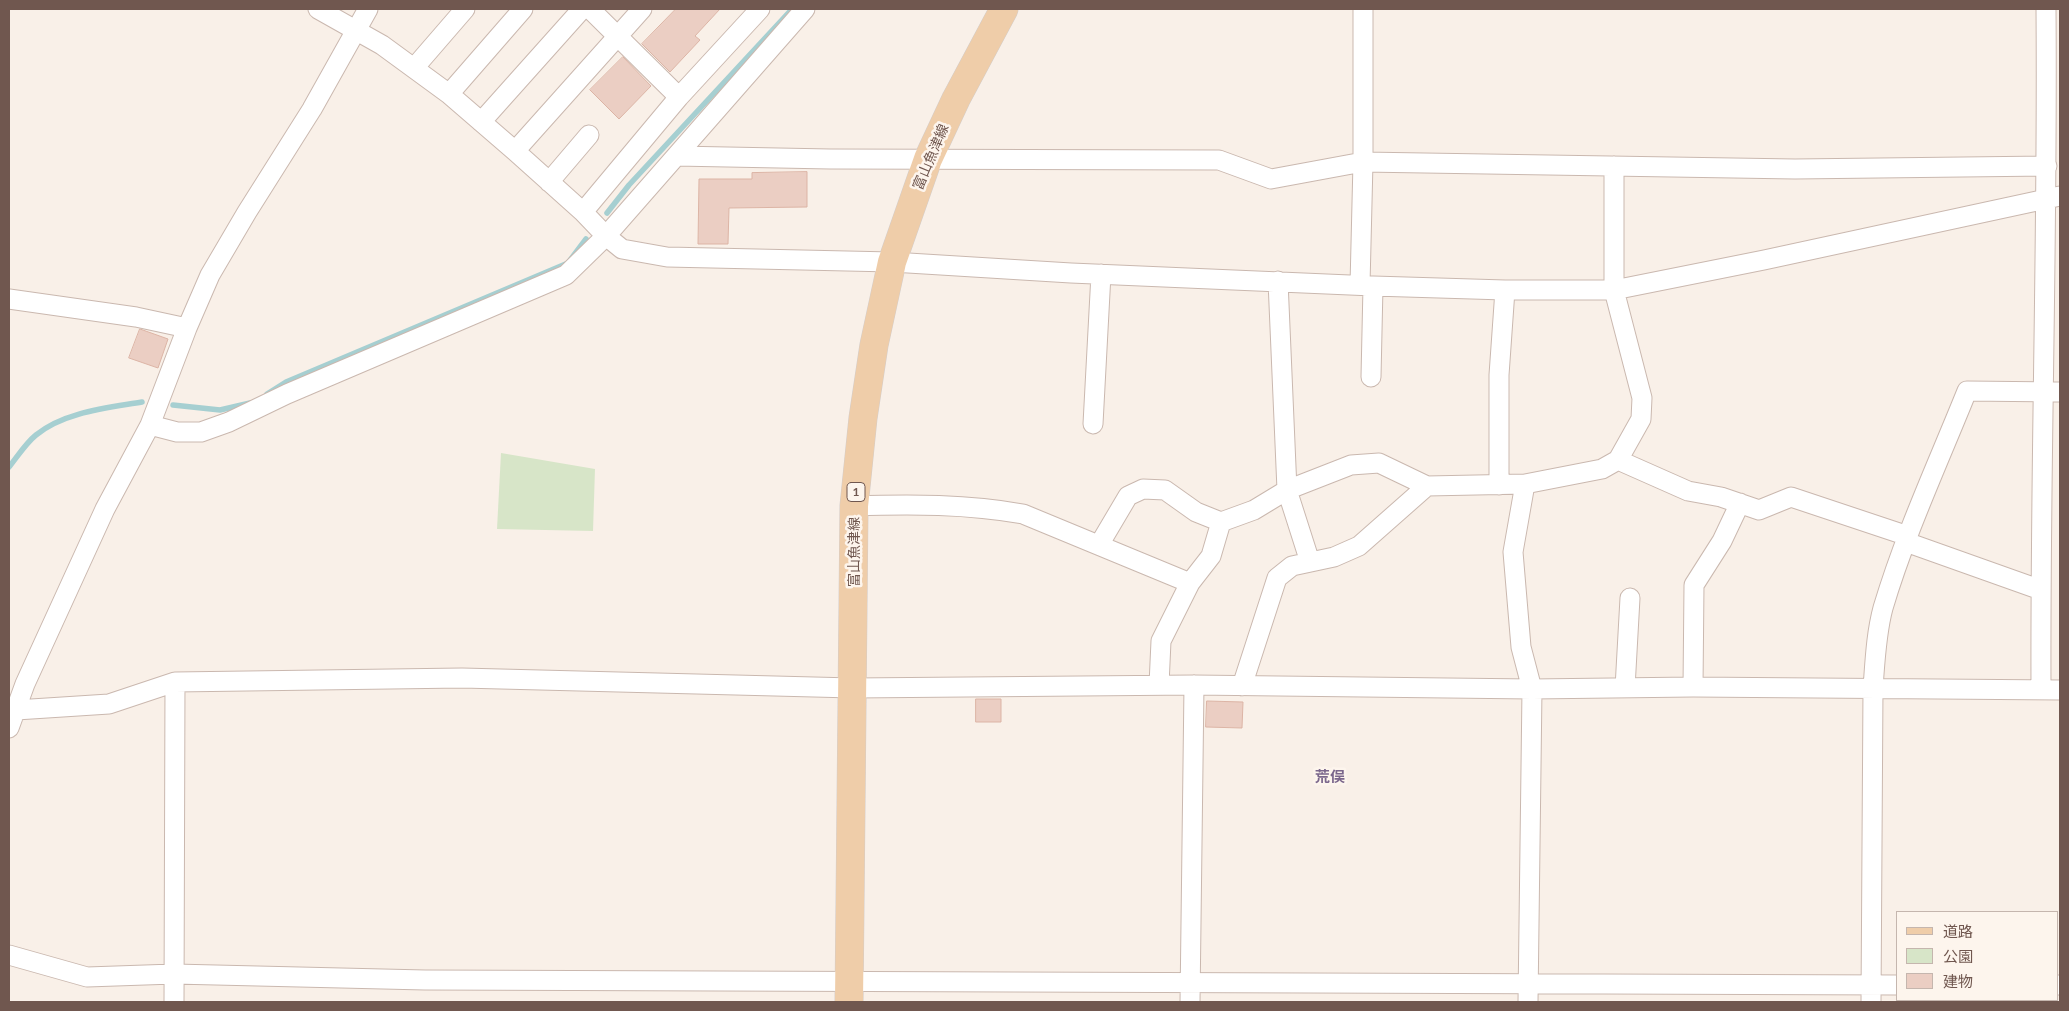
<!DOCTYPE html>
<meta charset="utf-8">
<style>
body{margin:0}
#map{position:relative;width:2069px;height:1011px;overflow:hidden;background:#f9f0e8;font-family:Lato,"Noto Sans JP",sans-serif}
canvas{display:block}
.frame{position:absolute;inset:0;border:10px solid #70574f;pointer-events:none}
.legend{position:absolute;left:1896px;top:911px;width:162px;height:90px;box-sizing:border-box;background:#fdf5ed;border:1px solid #c5b6ae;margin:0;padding:6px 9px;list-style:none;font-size:15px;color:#70574f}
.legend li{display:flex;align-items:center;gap:10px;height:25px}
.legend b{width:25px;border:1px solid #c5b6ae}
</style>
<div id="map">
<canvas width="2069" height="1011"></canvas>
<div class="frame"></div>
<ul class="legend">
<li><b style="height:6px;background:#efcda9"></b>道路</li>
<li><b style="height:14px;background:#d7e5c8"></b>公園</li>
<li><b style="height:14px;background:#ebcec3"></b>建物</li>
</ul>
</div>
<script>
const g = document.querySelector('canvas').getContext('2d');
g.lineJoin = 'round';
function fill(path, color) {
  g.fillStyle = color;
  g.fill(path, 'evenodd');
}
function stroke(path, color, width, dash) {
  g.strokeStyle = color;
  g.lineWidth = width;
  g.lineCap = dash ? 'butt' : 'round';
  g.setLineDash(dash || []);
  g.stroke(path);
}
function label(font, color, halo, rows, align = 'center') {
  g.font = font + ' Lato,"Noto Sans JP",sans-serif';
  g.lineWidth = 5;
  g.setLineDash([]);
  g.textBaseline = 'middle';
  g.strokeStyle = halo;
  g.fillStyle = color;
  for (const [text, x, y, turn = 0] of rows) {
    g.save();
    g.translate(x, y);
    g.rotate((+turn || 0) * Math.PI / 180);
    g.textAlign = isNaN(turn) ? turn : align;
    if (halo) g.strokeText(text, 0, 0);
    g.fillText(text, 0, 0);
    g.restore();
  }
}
fill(new Path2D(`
 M501,453L595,469L593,531L497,529Z`), '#d7e5c8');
stroke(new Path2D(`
 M607,213L629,185L792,9
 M267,394L286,382L568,263L586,239
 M173,405L220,410L250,403
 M9,467C17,457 26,443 36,435C64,412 107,408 142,402`), '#a6cfd1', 5.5);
const building = new Path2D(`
 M676,9H720L695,36L700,40L670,72L642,44Z
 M623,57L651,86L619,119L590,90Z
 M807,172V207L729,208L728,244H698L699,179H752V173Z
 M140,329L168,339L158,368L129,358Z
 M976,699H1001V722H976Z
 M1207,701L1243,702L1242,728L1206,727Z`);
fill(building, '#ebcec3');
stroke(building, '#dcb4a5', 1);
const minor = new Path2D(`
 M318,9L382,45L449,94L515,151L583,212L606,236L622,249L667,257L892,262L1071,273L1373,286L1505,290H1614L1764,260L2060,196
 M590,9L679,97
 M414,68L465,9
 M449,94L523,9
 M481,122L582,9
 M515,151L642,9
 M676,156L830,159L1219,160L1271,179L1363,162L1795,169L2047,166
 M549,182L589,135
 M583,212L679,97L760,9
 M1278,281L1287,490L1310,562
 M1360,285L1363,162V9
 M9,299L136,317L187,328
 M1371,377L1373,286
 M1093,424L1101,274
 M150,425L177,432H201L229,422L287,394L566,275L606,236L805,9
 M1618,460L1688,491L1721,497L1759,510L1791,497L1908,536
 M1525,484L1513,552L1521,647L1532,689L1528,1002
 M1499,485V375L1505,290
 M854,506C910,504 968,504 1023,514L1190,583
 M1906,542L2041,590
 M1099,545L1128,496L1143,489L1165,490L1196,512L1221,522
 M1159,685L1161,641L1190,583L1211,556L1221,522L1254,510L1287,490L1351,465L1379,463L1427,486
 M1242,686L1277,578L1292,566L1334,557L1359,546L1427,486L1525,484L1602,469L1618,460L1641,419L1642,398L1614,290V166
 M1693,687L1694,585L1722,541L1740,503
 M1625,688L1630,598
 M2041,690C2040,463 2048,236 2046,9
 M16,710L109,704L175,682L462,678L853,688L1194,685L1532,689L1693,687L2060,690
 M9,728L25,684L105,509L150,425L187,328L210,275L247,212L312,109L368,9
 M9,955L87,977L174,974L425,980L1898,985
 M2058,985H2060
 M174,1002L175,682
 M1190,1002L1194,685
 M1871,1002L1873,688C1875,662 1876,634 1883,608C1905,534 1938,463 1967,391L2060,392`);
const primary = new Path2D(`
 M849,1002L854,506L863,418L874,345L892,262L928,159L956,99L1004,9`);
stroke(minor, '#cab8af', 21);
stroke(primary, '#d4cdca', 29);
stroke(minor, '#fff', 19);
stroke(primary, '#efcda9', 28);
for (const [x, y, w] of [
 [856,492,18]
]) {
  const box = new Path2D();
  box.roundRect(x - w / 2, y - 9.5, w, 19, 4);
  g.fillStyle = '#fdf5ed';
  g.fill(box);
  stroke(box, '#70574f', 1);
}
label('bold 12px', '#70574f', null, [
 ["1",856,492]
]);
label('14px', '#70574f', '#fdf5ed', [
 ["富山魚津線",931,157,-67],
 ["富山魚津線",854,552,-90]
]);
label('bold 15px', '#7b678c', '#fdf5ed', [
 ["荒俣",1330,777]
]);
</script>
